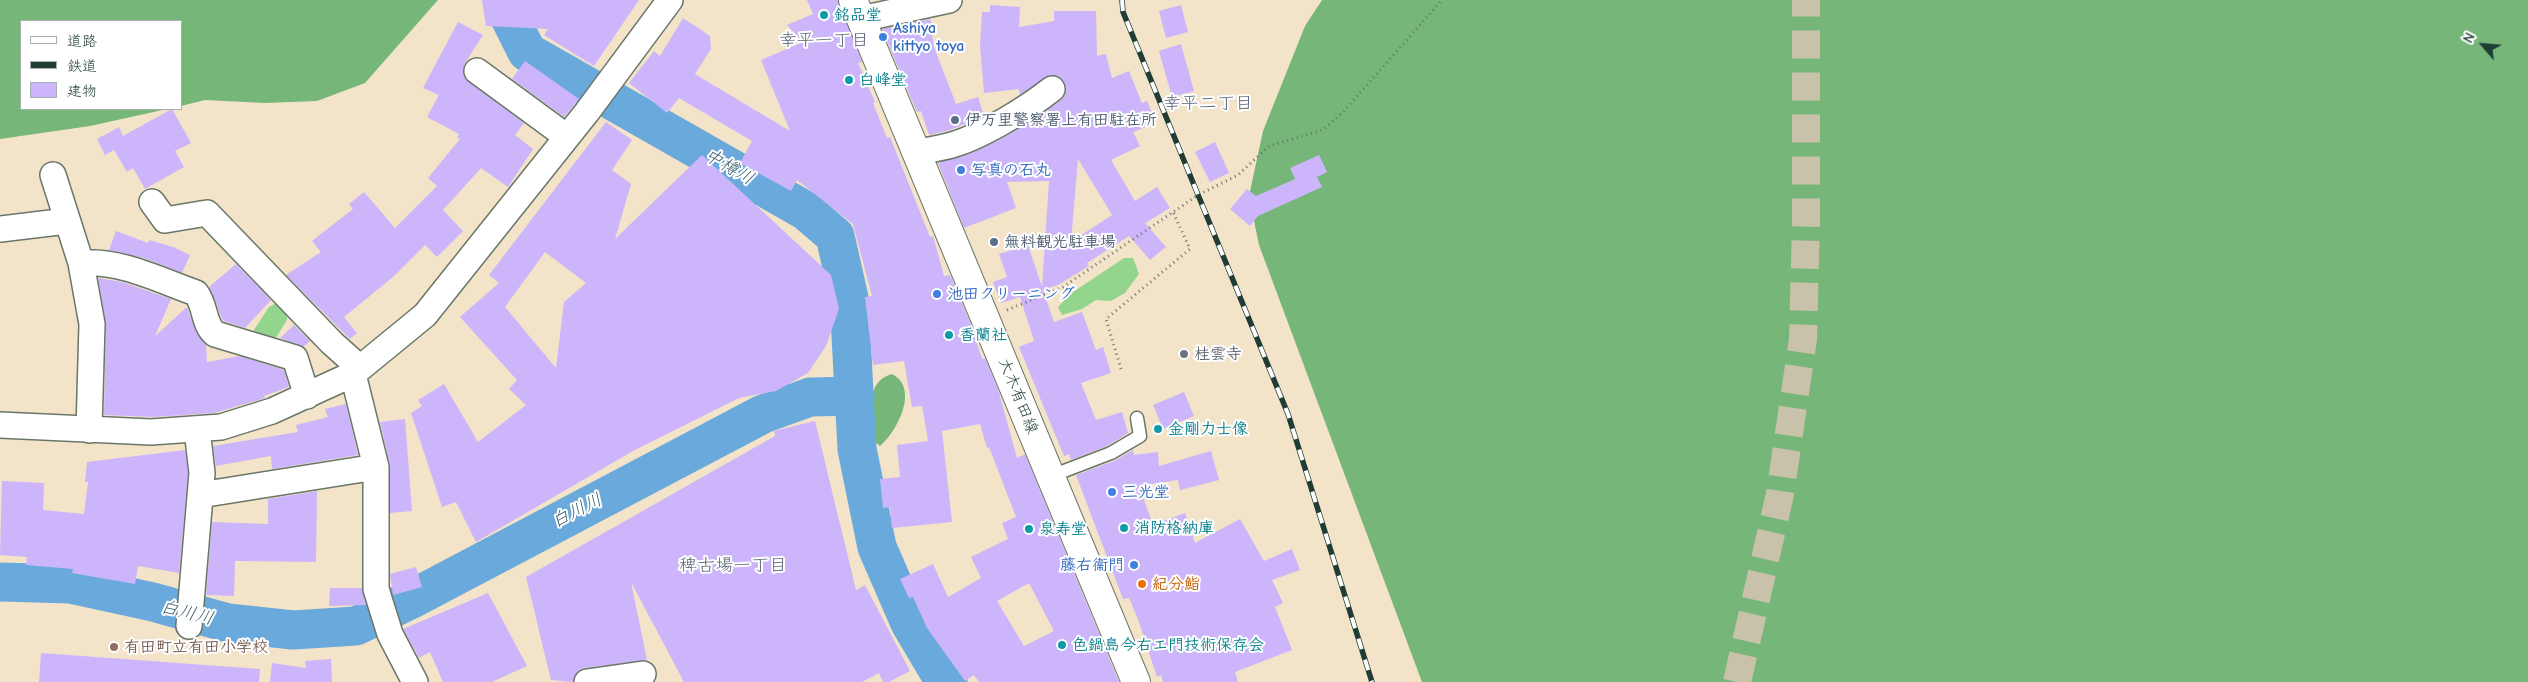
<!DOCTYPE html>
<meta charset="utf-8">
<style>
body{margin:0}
#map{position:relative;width:2528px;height:682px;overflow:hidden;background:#f3e3c8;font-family:"Comic Neue","Klee One",sans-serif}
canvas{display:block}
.legend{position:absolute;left:20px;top:20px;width:162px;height:90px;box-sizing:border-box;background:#fff;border:1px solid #a5b1ae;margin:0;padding:6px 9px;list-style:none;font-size:15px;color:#1f3d34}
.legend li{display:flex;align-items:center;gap:10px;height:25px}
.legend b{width:25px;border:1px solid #a5b1ae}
.north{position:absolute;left:2458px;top:20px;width:50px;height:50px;-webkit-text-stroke:4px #fff;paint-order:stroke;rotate:297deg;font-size:14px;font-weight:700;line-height:20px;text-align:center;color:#1f3d34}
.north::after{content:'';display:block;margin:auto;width:18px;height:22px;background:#1f3d34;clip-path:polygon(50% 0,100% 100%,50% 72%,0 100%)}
</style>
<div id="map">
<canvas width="2528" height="682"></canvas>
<ul class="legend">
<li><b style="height:6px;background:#fff"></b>道路</li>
<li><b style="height:6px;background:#1f3d34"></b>鉄道</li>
<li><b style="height:14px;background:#ccb5fb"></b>建物</li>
</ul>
<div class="north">N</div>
</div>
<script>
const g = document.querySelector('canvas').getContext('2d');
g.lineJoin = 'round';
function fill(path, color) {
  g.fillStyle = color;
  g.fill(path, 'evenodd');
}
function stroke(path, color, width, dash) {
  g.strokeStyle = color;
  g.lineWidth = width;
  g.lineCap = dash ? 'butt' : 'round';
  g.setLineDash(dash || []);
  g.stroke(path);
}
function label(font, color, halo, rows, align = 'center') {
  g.font = font + ' "Comic Neue","Klee One",sans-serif';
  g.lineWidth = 4;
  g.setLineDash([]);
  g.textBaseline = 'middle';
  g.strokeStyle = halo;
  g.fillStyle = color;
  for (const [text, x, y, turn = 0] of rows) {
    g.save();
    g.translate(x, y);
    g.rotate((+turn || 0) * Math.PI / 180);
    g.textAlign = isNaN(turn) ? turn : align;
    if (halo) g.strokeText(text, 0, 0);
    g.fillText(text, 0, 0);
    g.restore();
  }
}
fill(new Path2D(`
 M1124,258H1133L1139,274L1125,293L1111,301L1096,300L1082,309L1062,315L1058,307L1070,294Z
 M278,302L287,309V320L275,339L246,342L269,307Z`), '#93d58c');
fill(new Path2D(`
 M0,0H438L365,83L317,101L265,103L205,100L181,106V21H21V109H167L90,126L0,139Z
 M1322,0H2528V682H1422L1259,245L1249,196L1263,131L1305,26Z
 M892,374C920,388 897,432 880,446L873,440C871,417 864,381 892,374Z`), '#76b678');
stroke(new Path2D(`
 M505,0L507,12L527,52L806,211L835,236L849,298L857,449L877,547L910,623L942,677L948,682
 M0,582L70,584L153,602L228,623L293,630L356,626L410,600L763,414L810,397L855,396`), '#6aa9dc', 39);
fill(new Path2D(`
 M482,0H639L594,66L544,35L548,29L486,26Z
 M807,0H838L862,62L858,63L875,102L873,103L887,138L890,137L930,237L933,236L944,276L950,275L972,327L982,359L985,358L998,389L1017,458L1025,454L1119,682H979L974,675L965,681L927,628L913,597L909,598L900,579L933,564L948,597L981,578L971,557L1008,539L1002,523L1016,517L989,447L987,448L980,424L942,431L952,522L892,528L890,507L883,508L880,479L900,477L897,445L928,441L922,406L912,407L904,361L873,365L865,297L872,296L853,224L797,180L791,191L740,163L752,141L679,98L667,113L629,83L654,51L660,56L683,18L710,36L711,49L695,74L790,131L761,60L803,42L787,25L813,14ZM1029,583L1054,631L1024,646L997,601Z
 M990,5L1020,7L1019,27L1054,21V11H1096L1097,56L1106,54L1112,78L1129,71L1142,103L1147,101L1156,123L1133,132L1140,146L1111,160L1135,201L1157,187L1170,208L1145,223L1166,247L1150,260L1129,236L1087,263L1089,266L1058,285L1043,290L1054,322L1082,312L1096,350L1103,347L1111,373L1081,383L1096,420L1122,412L1128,433L1107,446L1071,460L1069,454L1064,456L1019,347L1034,341L1020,297L1001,303L993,282L1007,277L999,254L1028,245L1042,287L1049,181L1007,182L1016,208L964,228L938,163L971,153L999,140L1039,116L1061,100L1065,94L1064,81L1058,76L1051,75L1020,95L1019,89L984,93L980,46L982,12H990ZM1078,159L1112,215L1071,242Z
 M1181,5L1188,32L1166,38L1159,11Z
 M930,19L936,34L932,35L934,47L956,104L978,97L984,116L950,130L929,135L921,111L917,112L882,29Z
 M458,22L483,35L465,63L463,72L464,77L524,123L515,135L533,149L508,187L481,168L443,210L463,231L437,257L425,245L393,277L344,317L357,333L350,339L286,275L321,252L312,241L353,209L349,204L364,192L395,228L437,186L428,178L460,139L457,137L459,134L427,117L439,95L423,88Z
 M1181,44L1194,91L1172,97L1159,51Z
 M525,61L579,99L564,117L512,79Z
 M172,109L191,143L175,151L184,167L145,189L133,168L127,172L114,150L105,155L97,139L119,127L123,136Z
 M606,122L632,140L612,170L631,184L615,239L702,155L831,275L839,309L826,346L808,373L776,391L739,398L633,451L476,542L456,502L442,507L411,413L422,406L418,400L444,384L478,442L526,405L509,389L517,380L460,317L499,283L489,275ZM545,252L586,283L564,302L556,368L505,307Z
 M1215,142L1229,173L1210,182L1195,152Z
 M1319,155L1327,172L1317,177L1322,187L1258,216L1250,226L1230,209L1247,189L1256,196L1295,179L1290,168Z
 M116,231L148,243L149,240L173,247L190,255L182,273L144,258L109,250Z
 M236,264L271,300L245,328L223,321L209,287Z
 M98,278L122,282L171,299L155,336L187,307L196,332L206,345L207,362L240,356L284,370L289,387L264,396L265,398L214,413L154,417L104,415L106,324Z
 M294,325L310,341L303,347L280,338Z
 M1184,392L1194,416L1163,429L1153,405Z
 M346,404L358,455L272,469L271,456L216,466L213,446L298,432L296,425L328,417L325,409Z
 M405,419L412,511L390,513V465L380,422Z
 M815,421L856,590L865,585L910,671L889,682H883L879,673L862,682H684L631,582L647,660L584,668L578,671L573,682L551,680L526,577L775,436L774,431Z
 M185,450L188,473L179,573L138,566L135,584L72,573L73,569L26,565L27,557L0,555L2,481L44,483L43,510L84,514L88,482H85L87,462Z
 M1133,450L1134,455L1158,452L1159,466L1211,451L1219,480L1180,490L1178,480L1139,486L1153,525L1185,513L1195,543L1240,519L1264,561L1292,549L1300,570L1272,580L1283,603L1275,607L1292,650L1235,672L1238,682H1163L1161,675L1157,677L1138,619L1129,598L1123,599L1076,475L1114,461Z
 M317,491L316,562L235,561L234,596L206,595L212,522L268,524V499Z
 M416,567L422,587L393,595L390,574Z
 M330,588H362L366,605L329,606Z
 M488,593L527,666L492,682H443L430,652L419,658L403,629Z
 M41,653L260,669L259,682H39Z
 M331,659L332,682H270L272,663L306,668L305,661Z`), '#ccb5fb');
stroke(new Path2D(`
 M1737,682L1780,494L1803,339L1806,221V0`), '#c9c2aa', 28, [28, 14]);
const service = new Path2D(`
 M1051,476L1111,453L1140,436L1137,418`);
const minor = new Path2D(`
 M861,19L949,0
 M477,71L567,137
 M917,152C929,150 943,148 955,144C984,135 1028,108 1052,89
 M53,175L81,263L92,324L89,430
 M152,202L165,220L207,213L332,343L360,368
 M0,229L67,221
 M81,263C121,260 159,280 196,293C206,306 203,324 215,334L295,358L307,396
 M353,374L376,467V589L390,634L415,682
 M0,425L151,432L221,427L272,411L353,374L425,315L587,112L670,0
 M200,495L376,467
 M189,626L202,473L197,429
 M587,682L643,674`);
const secondary = new Path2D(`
 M853,0L1136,682`);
stroke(service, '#697768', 15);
stroke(minor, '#697768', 28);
stroke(secondary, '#697768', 30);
stroke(new Path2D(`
 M1007,310L1063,287L1198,195L1238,175L1269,146L1323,130L1345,110L1442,0
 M1121,369L1106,319L1190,249L1173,212`), '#697768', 3, [1, 4]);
stroke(service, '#fff', 12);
stroke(minor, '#fff', 25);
stroke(secondary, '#fff', 28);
const rail = new Path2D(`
 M1122,0L1123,12L1288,414L1372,682`);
stroke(rail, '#1f3d34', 5.5);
stroke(rail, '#fff', 4, [11]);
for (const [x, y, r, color] of [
 [824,15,5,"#0f9aa8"],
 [883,37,5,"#3f7fe0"],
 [849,80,5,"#0f9aa8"],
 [955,120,5,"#5c6f8a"],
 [961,170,5,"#3f7fe0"],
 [994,242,5,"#5c6f8a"],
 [937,294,5,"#3f7fe0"],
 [949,335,5,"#0f9aa8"],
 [1184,354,5,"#6b7280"],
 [1158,429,5,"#0f9aa8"],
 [1112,492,5,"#3f7fe0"],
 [1124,528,5,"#0f9aa8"],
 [1029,529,5,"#0f9aa8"],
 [1134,565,5,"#3f7fe0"],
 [1142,584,5,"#e8710a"],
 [1062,645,5,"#0f9aa8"],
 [114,647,5,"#8d6e63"]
]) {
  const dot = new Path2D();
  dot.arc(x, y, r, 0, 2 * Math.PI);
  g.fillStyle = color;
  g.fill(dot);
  stroke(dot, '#fff', 2);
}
label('bold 16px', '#0d838f', '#fff', [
 ["銘品堂",834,15],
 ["白峰堂",859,80],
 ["香蘭社",959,335],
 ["金剛力士像",1168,429],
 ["消防格納庫",1134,528],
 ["泉寿堂",1039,529],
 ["色鍋島今右エ門技術保存会",1072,645]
], 'left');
label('bold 16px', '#366cbe', '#fff', [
 ["Ashiya",893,28],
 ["kittyo toya",893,46],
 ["写真の石丸",971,170],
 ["池田クリーニング",947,294],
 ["三光堂",1122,492],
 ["藤右衞門",1124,565,"right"]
], 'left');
label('bold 16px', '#4e5e75', '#fff', [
 ["伊万里警察署上有田駐在所",965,120],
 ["無料観光駐車場",1004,242]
], 'left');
label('bold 16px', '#5b616d', '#fff', [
 ["桂雲寺",1194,354]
], 'left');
label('16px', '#1f3d34', '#fff', [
 ["大木有田線",1018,396,68]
]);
label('bold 16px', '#c56008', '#fff', [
 ["紀分鮨",1152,584]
], 'left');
label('bold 16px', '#785e54', '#fff', [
 ["有田町立有田小学校",124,647]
], 'left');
label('18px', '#5c677a', '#fff', [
 ["幸平一丁目",824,41],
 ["幸平二丁目",1208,104],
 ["稗古場一丁目",733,566]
]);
label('italic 18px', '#39636f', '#fff', [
 ["中樽川",729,167,30],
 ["白川川",577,511,-27],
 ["白川川",187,613,14]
]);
</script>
